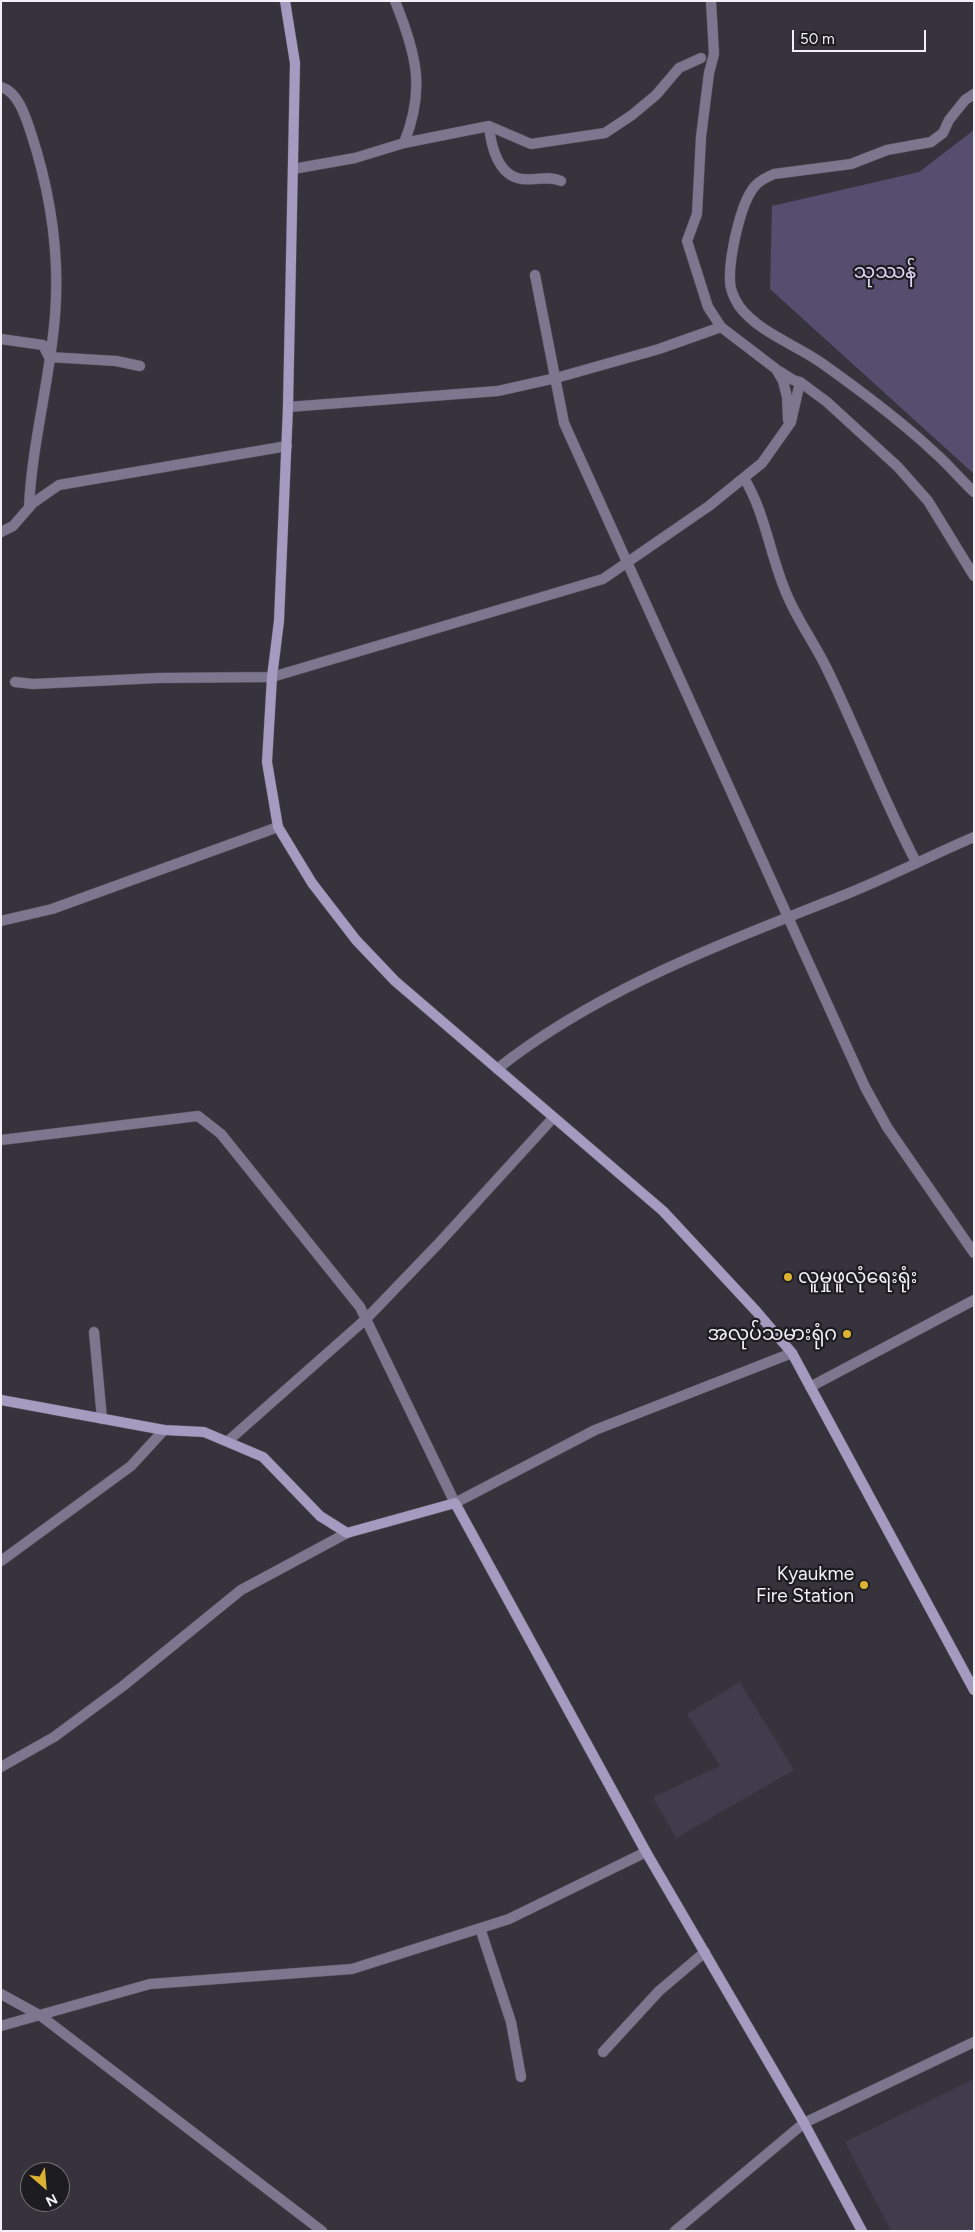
<!DOCTYPE html>
<meta charset="utf-8">
<style>
body{margin:0}
#map{position:relative;width:975px;height:2232px;overflow:hidden;background:#36333d;font-family:Figtree,sans-serif}
canvas{display:block}
.frame{position:absolute;inset:0;border:2px solid #f1f0f6;pointer-events:none}
.north{position:absolute;left:20px;top:2162px;width:50px;height:50px;box-sizing:border-box;background:#1d1c20;border:1px solid #727176;border-radius:50%;rotate:153deg;font-size:14px;font-weight:700;line-height:20px;text-align:center;color:#f1f0f6}
.north::after{content:'';display:block;margin:auto;width:18px;height:22px;background:#ddb133;clip-path:polygon(50% 0,100% 100%,50% 72%,0 100%)}
.scale{position:absolute;left:792px;top:30px;width:134px;height:22px;box-sizing:border-box;border:2px solid #f1f0f6;border-top:0;padding-left:6px;font-size:15px;line-height:18px;white-space:nowrap;color:#f1f0f6;-webkit-text-stroke:4px #1d1c20;paint-order:stroke}
</style>
<div id="map">
<canvas width="975" height="2232"></canvas>
<div class="frame"></div>
<div class="north">N</div>
<div class="scale">50 m</div>
</div>
<script>
const g = document.querySelector('canvas').getContext('2d');
g.lineJoin = 'round';
function fill(path, color) {
  g.fillStyle = color;
  g.fill(path, 'evenodd');
}
function stroke(path, color, width, dash) {
  g.strokeStyle = color;
  g.lineWidth = width;
  g.lineCap = dash ? 'butt' : 'round';
  g.setLineDash(dash || []);
  g.stroke(path);
}
function label(font, color, halo, rows, align = 'center') {
  g.font = font + ' Figtree,"Noto Sans Myanmar",sans-serif';
  g.lineWidth = 4.5;
  g.setLineDash([]);
  g.textBaseline = 'middle';
  g.strokeStyle = halo;
  g.fillStyle = color;
  for (const [text, x, y, turn = 0] of rows) {
    g.save();
    g.translate(x, y);
    g.rotate((+turn || 0) * Math.PI / 180);
    g.textAlign = isNaN(turn) ? turn : align;
    if (halo) g.strokeText(text, 0, 0);
    g.fillText(text, 0, 0);
    g.restore();
  }
}
fill(new Path2D(`
 M740,1682L794,1770L676,1838L653,1797L720,1766L687,1714Z
 M974,2079V2231H891L845,2142Z`), '#403c4c');
fill(new Path2D(`
 M974,130V474L770,289L772,206L919,172Z`), '#574d6f');
const street = new Path2D(`
 M395,1C416,53 426,89 404,143
 M711,1L714,54L709,73L701,137L697,214L687,241L708,307L721,327L776,369L783,381L787,397L788,420
 M1,87C18,91 26,118 31,133C50,191 60,254 55,316C50,380 32,443 29,507
 M974,94L965,100L949,120L943,133L931,142L887,150L851,164L774,174C767,177 760,180 755,186C740,203 729,258 730,281C730,290 734,298 739,306C759,333 797,345 823,364C861,391 900,420 934,452C948,464 960,479 974,492
 M489,126C491,146 498,176 522,179C536,181 548,175 561,181
 M293,169L355,158L404,143L489,126L531,144L605,133L632,115L656,95L679,68L701,58
 M535,275L564,423L865,1087L887,1127L974,1253
 M1,339L43,345L49,357L116,361L140,366
 M779,371L793,380L800,382L827,402L898,467L928,501L974,576
 M288,407L498,391L556,378L659,349L721,327
 M744,478C766,514 770,557 787,595C798,621 815,644 827,669C858,733 883,799 916,862
 M1,532L13,526L33,503L59,485L287,446
 M15,682L33,684L158,678L272,677L603,579L709,506L762,463L791,422L800,382
 M1,921L52,909L278,827
 M497,1069C601,987 727,942 849,893C891,876 932,855 974,837
 M1,1140L198,1116L221,1134L360,1307L455,1503L595,1430L792,1353
 M94,1332L102,1419
 M810,1387L974,1300
 M228,1441L366,1319L439,1243L553,1118
 M1,1561L131,1466L164,1430
 M1,1767L54,1737L123,1686L241,1590L347,1533
 M480,1928L511,2022L521,2077
 M1,1994L41,2016L322,2231
 M1,2026L150,1984L352,1969L509,1919L646,1852
 M603,2052L659,1991L705,1952
 M675,2231L804,2123L974,2042`);
const secondary = new Path2D(`
 M285,1L295,63L288,407L279,621L272,677L267,762L278,827L312,883L356,940L395,981L663,1211L756,1311L792,1353L974,1690
 M1,1400L164,1430L204,1432L263,1457L320,1516L347,1533L455,1503L646,1852L804,2123L862,2231`);
stroke(street, '#54515b', 11);
stroke(secondary, '#54515b', 11);
stroke(street, '#7c768e', 10);
stroke(secondary, '#a59ac0', 10);
for (const [x, y, r, color] of [
 [788,1277,5,"#ddb133"],
 [847,1334,5,"#ddb133"],
 [864,1585,5,"#ddb133"]
]) {
  const dot = new Path2D();
  dot.arc(x, y, r, 0, 2 * Math.PI);
  g.fillStyle = color;
  g.fill(dot);
  stroke(dot, '#1d1c20', 2);
}
label('19px', '#e0d7f7', '#1d1c20', [
 ["သုဿန်",885,272]
]);
label('19px', '#f1f0f6', '#1d1c20', [
 ["လူမှုဖူလုံရေးရုံး",798,1277,"left"],
 ["အလုပ်သမားရုံဂ",837,1334],
 ["Kyaukme",854,1574],
 ["Fire Station",854,1596]
], 'right');
</script>
